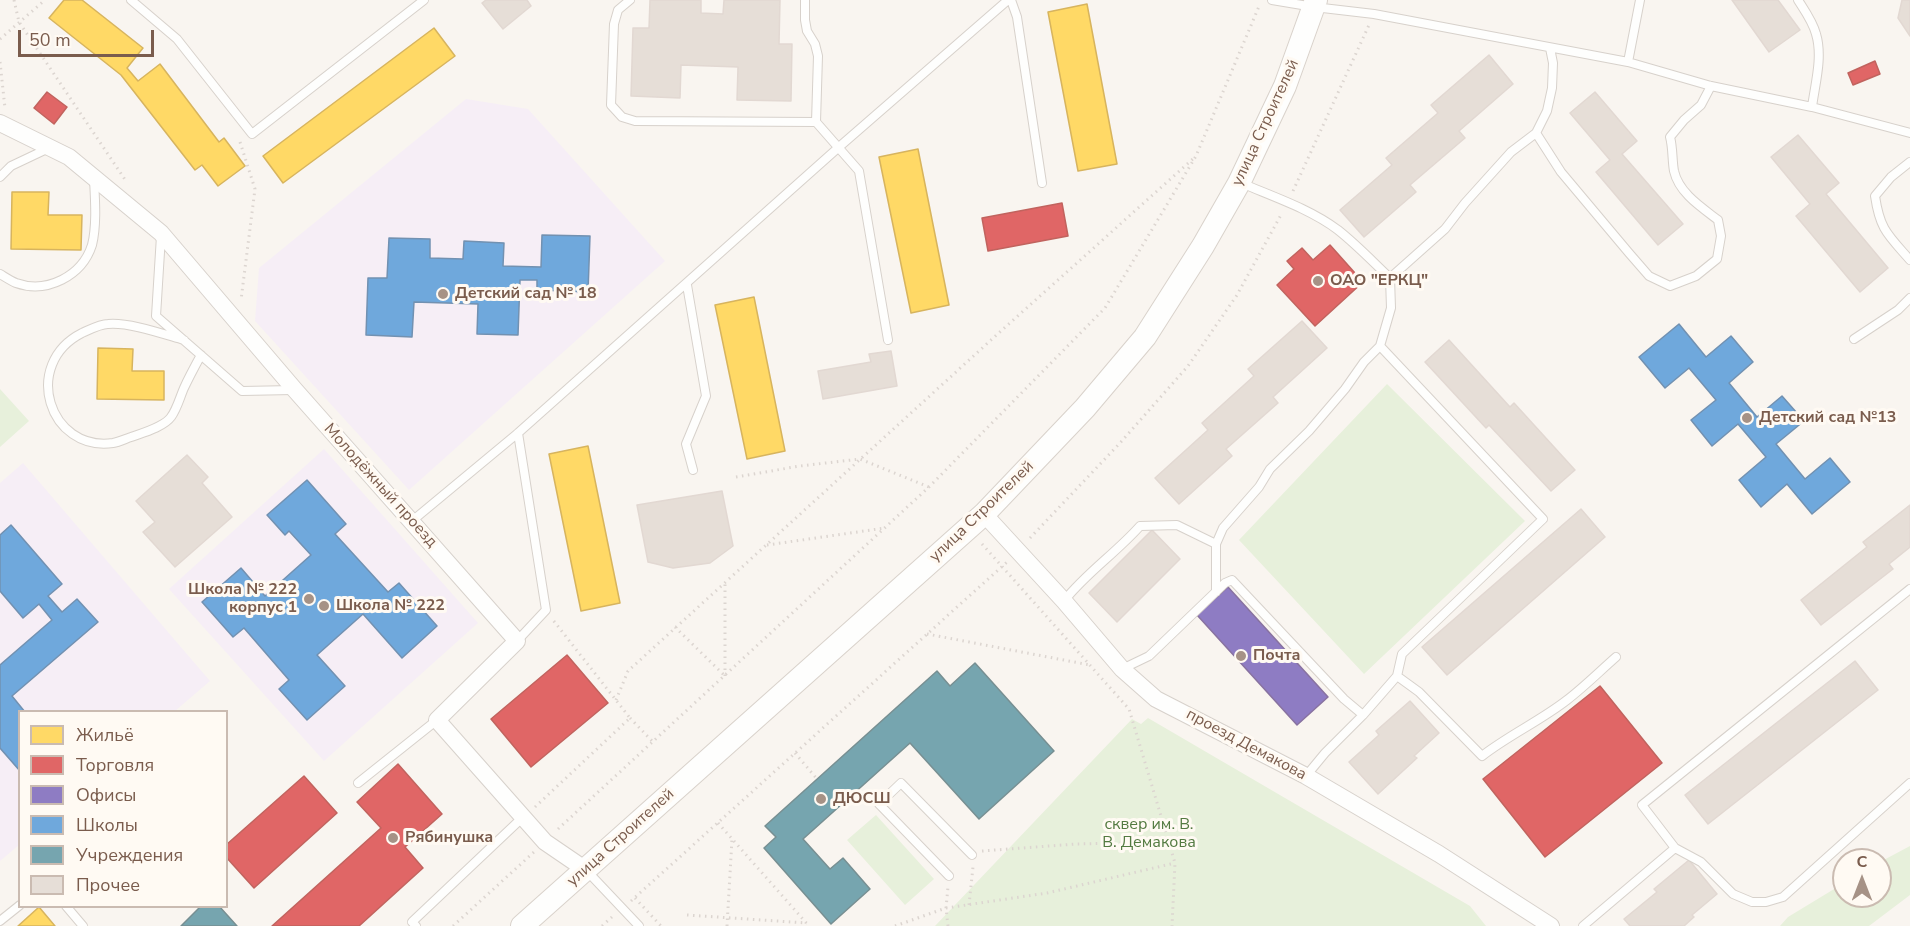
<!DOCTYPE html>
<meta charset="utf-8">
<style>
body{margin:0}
#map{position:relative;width:1910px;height:926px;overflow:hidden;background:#f9f5f0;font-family:"Nunito Sans",sans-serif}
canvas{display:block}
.legend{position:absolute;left:18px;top:710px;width:210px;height:198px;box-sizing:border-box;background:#fffaf3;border:2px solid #cabbb1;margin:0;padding:8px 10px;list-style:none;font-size:18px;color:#7a5c4d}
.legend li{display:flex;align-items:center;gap:12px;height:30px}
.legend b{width:30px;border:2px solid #cabbb1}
.north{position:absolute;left:1832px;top:848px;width:60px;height:60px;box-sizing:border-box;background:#fffaf3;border:2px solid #cabbb1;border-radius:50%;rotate:0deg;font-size:16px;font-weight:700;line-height:24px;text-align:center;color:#7a5c4d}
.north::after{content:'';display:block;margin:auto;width:21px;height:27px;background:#a69286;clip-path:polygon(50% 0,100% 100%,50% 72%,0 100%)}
.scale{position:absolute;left:18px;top:30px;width:136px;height:27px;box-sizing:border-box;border:3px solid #7a5c4d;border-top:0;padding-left:8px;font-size:18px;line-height:21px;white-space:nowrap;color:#7a5c4d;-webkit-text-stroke:4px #fffaf3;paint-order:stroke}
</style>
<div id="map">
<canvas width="1910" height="926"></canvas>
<ul class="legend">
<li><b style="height:16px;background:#ffd966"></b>Жильё</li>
<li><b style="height:16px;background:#e06666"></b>Торговля</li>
<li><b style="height:16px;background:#8e7cc3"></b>Офисы</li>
<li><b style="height:16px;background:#6fa8dc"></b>Школы</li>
<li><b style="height:16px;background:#76a5af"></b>Учреждения</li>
<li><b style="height:16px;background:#e6ded7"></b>Прочее</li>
</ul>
<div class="north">С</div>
<div class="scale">50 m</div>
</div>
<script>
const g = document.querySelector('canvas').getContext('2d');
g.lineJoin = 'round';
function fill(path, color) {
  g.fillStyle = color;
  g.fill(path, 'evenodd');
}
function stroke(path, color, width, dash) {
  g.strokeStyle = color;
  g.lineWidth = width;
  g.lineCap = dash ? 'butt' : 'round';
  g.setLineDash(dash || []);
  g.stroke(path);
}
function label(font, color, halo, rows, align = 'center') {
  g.font = font + ' "Nunito Sans",sans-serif';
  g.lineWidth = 6;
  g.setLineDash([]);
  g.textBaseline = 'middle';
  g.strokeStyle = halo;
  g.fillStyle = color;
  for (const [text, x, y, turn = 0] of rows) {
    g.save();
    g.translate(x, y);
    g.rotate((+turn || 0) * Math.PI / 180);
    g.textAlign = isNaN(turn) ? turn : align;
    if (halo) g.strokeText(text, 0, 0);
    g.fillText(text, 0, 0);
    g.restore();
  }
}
fill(new Path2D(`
 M466,99L528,109L665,261L409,490L255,321L259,268Z
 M324,449L478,623L324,761L169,589Z
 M23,463L210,681L175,711L20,712L19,845L0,861V483Z`), '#f6eef6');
fill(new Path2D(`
 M1387,384L1525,521L1364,674L1239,540Z
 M0,389L29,421L0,447Z
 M1148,718L1470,906L1486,926H935L1132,719L1141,724Z
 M876,815L934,879L905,905L847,840Z
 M1910,846V895L1869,926H1780L1788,917L1844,883V896H1880V862Z`), '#e7f0db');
const homes = new Path2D(`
 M64,0H82L143,48L127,68L138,81L160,64L219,142L224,138L245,166L218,186L202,165L195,170L121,75L49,18Z
 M1087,4L1117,164L1078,171L1048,12Z
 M434,28L455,56L283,183L263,156Z
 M918,149L949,305L911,313L879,157Z
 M12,192H49L48,215H82L81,250L11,249Z
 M754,297L785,451L747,459L715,305Z
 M98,348L133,349L132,371H164V400L97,399Z
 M588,446L620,603L581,611L549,454Z
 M39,907L55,926H18Z`);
fill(homes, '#ffd966');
stroke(homes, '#d7b45e', 1.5);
const shops = new Path2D(`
 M1875,61L1880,74L1853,85L1848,73Z
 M47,92L67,107L54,124L34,108Z
 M1062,203L1068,236L988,251L982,218Z
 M1330,245L1363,282L1315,326L1277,285L1294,269L1287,261L1302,248L1313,260Z
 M567,655L608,703L531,767L491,719Z
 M1600,686L1662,763L1545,857L1483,779Z
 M398,764L442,814L405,847L423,868L359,926H272L381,828L357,802Z
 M304,776L337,813L254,888L226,857V845Z`);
fill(shops, '#e06666');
stroke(shops, '#c1635e', 1.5);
const offices = new Path2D(`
 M1228,587L1328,697L1297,725L1197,615Z`);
fill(offices, '#8e7cc3');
stroke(offices, '#8872a0', 1.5);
const schools = new Path2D(`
 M542,235L590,236L588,292L537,290V280H520L518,335L477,334L478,304L414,302L412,337L366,335L368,278H387L389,238L430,239V258L463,259L464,241L504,243L503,266L541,267Z
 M1679,324L1706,357L1731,336L1753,362L1729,383L1757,417L1782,396L1804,421L1776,444L1805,479L1830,458L1850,482L1812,514L1787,484L1761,507L1739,480L1766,457L1738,424L1712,446L1691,420L1716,400L1689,368L1665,388L1639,357Z
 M307,480L346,524L335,534L388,592L399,583L437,626L402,658L363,614L317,655L345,686L307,720L279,689L289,680L244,628L233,637L202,602L241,568L265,596L311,555L289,531L285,535L267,515Z
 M11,525L62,584L48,596L62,612L77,599L98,622L12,696L25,712H20V771L0,748V665L52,620L39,604L23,618L0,591V535Z`);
fill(schools, '#6fa8dc');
stroke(schools, '#7291b1', 1.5);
const public = new Path2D(`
 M975,663L1054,751L979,819L910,743L803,839L830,869L843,858L870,889L831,924L764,848L776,837L765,826L937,671L950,686Z
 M201,906H219L237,926H181Z`);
fill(public, '#76a5af');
stroke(public, '#778f92', 1.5);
const building = new Path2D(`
 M486,0H527L531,6L503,29L482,3Z
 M650,0H701V13L723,14L724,0H780L779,44H792L791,101L737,100L738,67L681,65L680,98L631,96L633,28H649Z
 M1732,0H1778L1800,30L1769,52Z
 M1902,0H1910V36L1898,18Z
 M1489,55L1513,84L1459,131L1465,138L1410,185L1416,192L1364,237L1340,210L1392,165L1386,158L1438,113L1431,105Z
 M1595,92L1637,141L1622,154L1683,224L1658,245L1596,172L1610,160L1570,113Z
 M1798,135L1839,183L1826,194L1888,268L1860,292L1796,216L1810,204L1771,157Z
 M1302,321L1327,348L1273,397L1278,403L1226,449L1232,456L1179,504L1155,478L1208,430L1202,423L1254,376L1248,369Z
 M1449,340L1510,407L1514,403L1575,470L1551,491L1489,425L1486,428L1425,362Z
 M891,351L897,386L823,399L818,371L871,362L869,354Z
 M187,455L208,477L202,483L232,517L175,567L143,532L155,522L136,501Z
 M722,491L733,546L710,563L673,568L648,562L637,505Z
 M1910,505V547L1889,564L1893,569L1821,625L1801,600L1867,547L1863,542Z
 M1581,509L1605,537L1447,675L1422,647Z
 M1152,530L1180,559L1117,622L1089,593Z
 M1855,661L1878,690L1708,824L1685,795Z
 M1410,701L1439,733L1414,756L1417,758L1378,794L1349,762L1379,735L1376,731Z
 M1689,860L1717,894L1692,915L1694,917L1684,926H1630L1624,919L1657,892L1654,889Z`);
fill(building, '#e6ded7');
stroke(building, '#e2d8d2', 1.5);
const lane = new Path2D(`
 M131,0L177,39L252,134L424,0
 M630,0L618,10L614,24L611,105L622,117L635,121L816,122
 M805,0V20L807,31L815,44L818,56L816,122L859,171L888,340
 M1011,0L1017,17L1042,183
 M1272,0L1314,7L1374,14L1628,62L1711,86L1812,107L1910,133
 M1798,0C1805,11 1813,22 1816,34C1823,57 1815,84 1812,107
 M1628,62L1640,0
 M1536,133L1561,172L1629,253L1649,276L1670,286L1696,276L1717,259L1721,236L1718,220C1701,207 1679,193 1674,171C1672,160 1673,148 1670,137L1684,120L1701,105L1711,86
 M1910,162L1891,177L1875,196C1880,230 1888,235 1910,260
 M0,177L11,166L49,148
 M1241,183C1274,197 1310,209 1338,230C1357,245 1373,262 1390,278L1391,308L1380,346
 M161,236L156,316L242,391L293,390
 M0,274C5,277 11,281 16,283C47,294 82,276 92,245C97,225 95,199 94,179
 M1390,278L1445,229L1465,203L1511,152L1536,133L1547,111L1552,88L1553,63L1550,48
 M687,285L706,396L686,444L693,470
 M1854,339L1898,310L1910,298
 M184,340C163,334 129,322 108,324C100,324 89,330 82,333C21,364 49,452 113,443C119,442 125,439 131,437C142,433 164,427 171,417C177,409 180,397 184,388C189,377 195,366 201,355
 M412,521L518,433L839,147L1008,0
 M1216,592V544L1223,528L1259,487L1270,469L1309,431L1345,389L1364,362L1380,346L1543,519L1402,654L1397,676L1363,715
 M1064,601C1086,573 1116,553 1140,526L1177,525L1216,544
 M517,641L546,610L518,433
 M1122,669L1149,656L1225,583L1232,580L1344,699L1363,715L1325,753L1306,776
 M1397,676L1419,692L1482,756C1509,735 1540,721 1567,700C1584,687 1600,671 1616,657
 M358,783L437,720
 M1675,848L1642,805L1910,589
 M586,870L639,926
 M949,876L879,804L901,783L972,855
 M66,906L83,926
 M0,921L20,905
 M416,926L412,922L522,818
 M1583,926L1675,848L1701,862L1733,894L1752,902H1766L1783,897L1910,783`);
const street = new Path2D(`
 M0,123L69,157L161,233L295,390L517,641L437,720L545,842L586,870
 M984,514L1064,601L1122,669L1156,699L1306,776L1439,854L1551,926`);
const secondary = new Path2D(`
 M522,926L984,514L1085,408L1145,337L1203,246L1239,183L1285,86L1316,0`);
stroke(lane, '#d7d1cb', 10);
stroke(street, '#d7d1cb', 18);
stroke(secondary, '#d9d2cb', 24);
stroke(new Path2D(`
 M14,0L19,22L126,181
 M0,39L45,0
 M0,62L5,108
 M240,142L255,189L241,300
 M1293,191L1369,25
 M736,477L800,466L860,459L929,487
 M1030,538L1120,443L1188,366L1237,295L1282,213
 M982,544L1129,709L1175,863L1172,926
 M767,545L885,528
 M675,627L725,676
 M927,634L1090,665
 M725,676V582
 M616,700L628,671L1002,330L1194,158
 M630,718L653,742
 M795,753L817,779
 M535,807L630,718L553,620
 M718,823L809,926
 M558,829L929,487L1105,308L1196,156L1260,4
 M982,851L1076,844L1169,842
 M635,898L661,926
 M631,901L1007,562
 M969,905L973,867
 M687,915L807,923
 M453,926L534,852
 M602,926L612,917
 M727,926L732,839
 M895,926L946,908L1047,893L1175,863
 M948,926L946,908L948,887`), '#dcd5d0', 3, [1.5, 4.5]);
stroke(lane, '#fefefd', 8);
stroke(street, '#fefefd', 16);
stroke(secondary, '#fefefd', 22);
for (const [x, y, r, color] of [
 [1318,281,6,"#a69286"],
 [443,294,6,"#a69286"],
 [1747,418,6,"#a69286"],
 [309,599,6,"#a69286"],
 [324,606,6,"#a69286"],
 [1241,656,6,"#a69286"],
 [821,799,6,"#a69286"],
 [393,838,6,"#a69286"]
]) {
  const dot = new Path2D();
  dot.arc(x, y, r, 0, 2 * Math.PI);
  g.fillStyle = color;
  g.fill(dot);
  stroke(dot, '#fffaf3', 2);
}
label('16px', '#7a5c4d', '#fffaf3', [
 ["улица Строителей",1266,123,-65],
 ["Молодёжный проезд",380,486,48],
 ["улица Строителей",982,512,-44],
 ["проезд Демакова",1246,745,28],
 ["улица Строителей",621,838,-42]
]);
label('bold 16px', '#7a5c4d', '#fffaf3', [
 ["ОАО \"ЕРКЦ\"",1330,281],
 ["Детский сад № 18",455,294],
 ["Детский сад №13",1759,418],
 ["Школа № 222",297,590,"right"],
 ["корпус 1",297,608,"right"],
 ["Школа № 222",336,606],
 ["Почта",1253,656],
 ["ДЮСШ",833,799],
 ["Рябинушка",405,838]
], 'left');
label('16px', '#537a41', '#fffaf3', [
 ["сквер им. В.",1149,825],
 ["В. Демакова",1149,843]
]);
</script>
